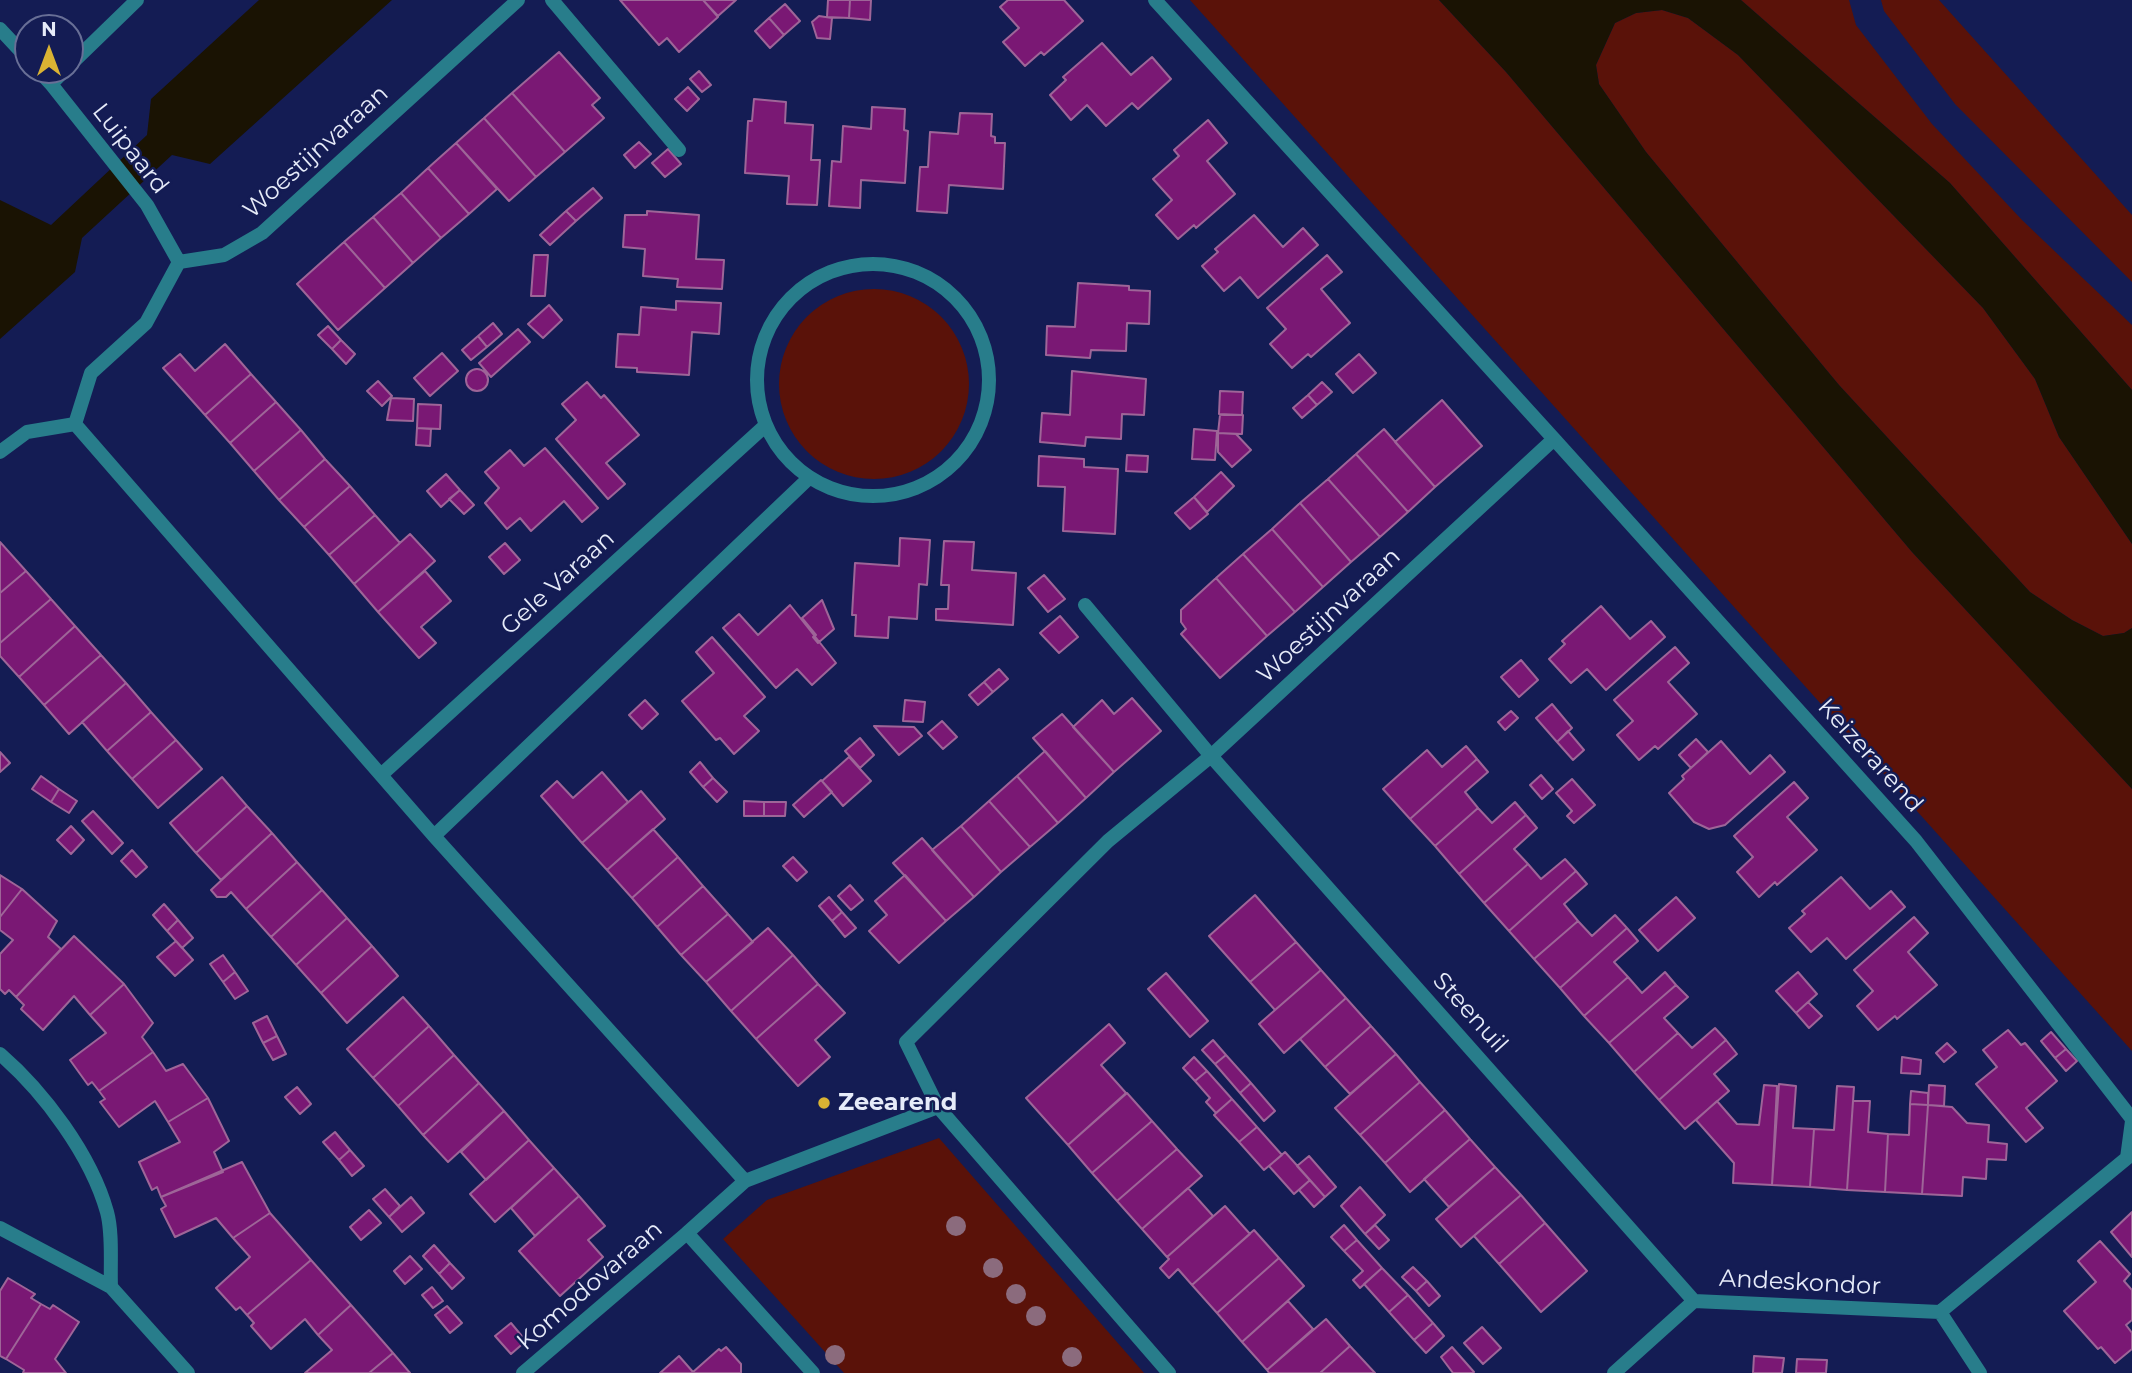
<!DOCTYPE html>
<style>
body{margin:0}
#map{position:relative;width:2132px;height:1373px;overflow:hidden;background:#141c54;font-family:Montserrat,sans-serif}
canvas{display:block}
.north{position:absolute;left:14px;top:14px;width:70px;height:70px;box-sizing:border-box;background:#141c54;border:2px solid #686f96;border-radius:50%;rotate:0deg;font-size:19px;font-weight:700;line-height:28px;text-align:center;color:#e6ebf9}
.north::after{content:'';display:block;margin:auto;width:24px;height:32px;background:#dab333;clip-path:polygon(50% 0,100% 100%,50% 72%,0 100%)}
</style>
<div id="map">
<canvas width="2132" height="1373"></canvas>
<div class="north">N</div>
</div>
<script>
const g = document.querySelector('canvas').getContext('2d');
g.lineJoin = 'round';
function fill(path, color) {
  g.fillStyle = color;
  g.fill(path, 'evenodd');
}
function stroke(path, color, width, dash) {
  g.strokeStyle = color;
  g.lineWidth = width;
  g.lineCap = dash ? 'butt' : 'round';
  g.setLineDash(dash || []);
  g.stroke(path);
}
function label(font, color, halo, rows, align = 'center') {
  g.font = font + ' Montserrat,sans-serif';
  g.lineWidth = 5;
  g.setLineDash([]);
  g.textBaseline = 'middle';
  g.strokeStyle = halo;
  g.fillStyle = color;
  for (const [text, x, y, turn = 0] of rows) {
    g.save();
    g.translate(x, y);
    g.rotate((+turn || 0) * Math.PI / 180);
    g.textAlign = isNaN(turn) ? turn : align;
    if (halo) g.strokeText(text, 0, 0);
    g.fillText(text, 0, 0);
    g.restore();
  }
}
fill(new Path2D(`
 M1190,0H1439L1506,72L1912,552L2132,789V1051Z
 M1741,0H1849L1856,25L1932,124L2022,220L2132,325V390L1950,183Z
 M1881,0H1939L2132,215V282L1955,104L1884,11Z
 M1662,10L1688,18L1738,55L1983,308L2035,379L2059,437L2132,544V628L2124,633L2103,636L2072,620L2030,592L1839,385L1646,152L1599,84L1596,65L1615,23L1636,13Z
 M779 384a95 95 0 1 1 190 0a95 95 0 1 1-190 0Z
 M939,1138L1144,1373H844L723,1239L767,1200Z`), '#5a1209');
fill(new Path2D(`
 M259,0H392L210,164L172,155L82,238L75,272L0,339V200L51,225L147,135L151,99Z
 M1439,0H1741L1950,183L2132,390V544L2059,437L2035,379L1983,308L1738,55L1688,18L1662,10L1636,13L1615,23L1596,65L1599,84L1646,152L1839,385L2030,592L2072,620L2103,636L2124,633L2132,628V789L1912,552L1506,72Z`), '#1a1303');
const building = new Path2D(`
 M620,0H703L718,17L679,52L667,38L659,45Z
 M703,0H736L718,16Z
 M828,0H850L849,18L827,17Z
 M850,0H871L870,20L849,18Z
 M1008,0H1064L1083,21L1044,55L1041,52L1025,66L1003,42L1019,28L1000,7Z
 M785,4L800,21L784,35L769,18Z
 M819,16L832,18L830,39L817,38L812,22Z
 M769,18L784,35L770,48L755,31Z
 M1102,43L1131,75L1152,57L1171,79L1138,109L1132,103L1106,126L1087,105L1071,120L1050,95L1066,80L1063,77Z
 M559,52L600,98L592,105L604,118L565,152L512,93Z
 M699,71L711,85L702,92L690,79Z
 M688,87L699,99L687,111L675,99Z
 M512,93L565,152L536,177L484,118Z
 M754,99L786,102L785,123L813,125L811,160H820L817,205L787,204L789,176L745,173L748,121H752Z
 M872,107L905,109L904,130L908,131L905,183L861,180L860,208L829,206L832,161L841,162L843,126L871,129Z
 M960,113L992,114L991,136L995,137V143H1005L1003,189L949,185L947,213L917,211L920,167H928L930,132L958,134Z
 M484,118L536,177L509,201L456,143Z
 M1208,120L1227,143L1207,161L1235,194L1196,228L1194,225L1178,239L1156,215L1172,200L1153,179L1179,156L1174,150Z
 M639,142L651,154L635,168L624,155Z
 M456,143L497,189L469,214L428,168Z
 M668,149L681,164L665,177L652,163Z
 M428,168L469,214L441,238L401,193Z
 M593,188L602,198L576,221L566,211Z
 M401,193L441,238L413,263L373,217Z
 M566,211L576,221L550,245L540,235Z
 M647,211L699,215L696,259L724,260L722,289L677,287L678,279L643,276L645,249L623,247L625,215H647Z
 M1254,215L1283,247L1303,228L1318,245L1258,298L1240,277L1224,291L1202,266L1218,252L1215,249Z
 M373,217L413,263L385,288L344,242Z
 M344,242L385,288L338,330L297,284Z
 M534,255H548L545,296H531Z
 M1327,255L1342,272L1321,289L1350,323L1311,357L1308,354L1292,368L1270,344L1286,329L1267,308Z
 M1078,283L1129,286V290L1150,291L1149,324L1127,323L1126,351L1091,350L1090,358L1046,355L1047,326L1075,327Z
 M676,301L721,303L719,334L692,332L689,375L637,372V368L616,367L618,334L639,335L641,307L676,310Z
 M549,305L562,320L543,338L528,324Z
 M493,323L502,334L487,347L478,336Z
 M328,326L341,340L332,349L318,335Z
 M518,329L530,342L491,377L479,363Z
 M478,336L487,347L471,360L462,350Z
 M341,340L355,354L346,364L332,349Z
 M225,344L251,374L205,415L163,368L180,354L195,371Z
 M442,353L458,371L430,396L414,378Z
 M1359,354L1376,373L1353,393L1336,374Z
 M466 380a11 11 0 1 1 22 0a11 11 0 1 1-22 0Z
 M1072,371L1146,379L1144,415L1122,414L1121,439L1086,437L1085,446L1040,442L1042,413L1070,415Z
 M251,374L276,402L230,443L205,415Z
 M378,381L392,396L382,406L367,391Z
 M587,382L601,398L604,395L639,435L606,463L625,484L608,499L556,439L576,420L562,404Z
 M1322,382L1332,392L1317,405L1308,395Z
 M1220,391L1243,392L1242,415L1219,414Z
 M1308,395L1317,405L1302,418L1293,408Z
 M391,398L414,399L413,421L387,420Z
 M1442,400L1482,446L1435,487L1395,442Z
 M276,402L301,430L254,471L230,443Z
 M418,404L441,405L440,429L417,428Z
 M1220,415H1243L1242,434L1218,433Z
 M417,428L431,429L430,446L416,445Z
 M1194,429L1217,431L1215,460L1192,459Z
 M1384,429L1435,487L1408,512L1356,454Z
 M301,430L325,459L279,500L254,471Z
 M1218,433L1236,434L1251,450L1232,467L1218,452Z
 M545,448L598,508L582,522L564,501L531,531L520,518L507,529L485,503L499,488L485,472L510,450L524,466Z
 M1356,454L1408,512L1380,537L1328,479Z
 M1127,455L1148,456L1147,472L1126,471Z
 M1039,456L1084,459V467L1118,469L1115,534L1063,531L1065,487L1038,486Z
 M325,459L350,486L304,527L279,500Z
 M1221,472L1234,486L1207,512L1194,497Z
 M446,474L460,490L441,507L427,491Z
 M1328,479L1380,537L1351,562L1300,503Z
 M350,486L375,515L329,555L304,527Z
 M460,490L474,505L464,514L449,499Z
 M1194,497L1208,514L1190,529L1175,513Z
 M1300,503L1351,562L1323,587L1272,529Z
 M375,515L400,543L354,584L329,555Z
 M1272,529L1323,587L1295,612L1243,554Z
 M410,534L435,561L378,612L354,584Z
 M900,538L930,540L927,585L919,584L917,619L889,617L888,638L855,636L856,615H852L855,563L899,566Z
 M944,541L974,542L972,570L1016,573L1013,625L936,620V609H948L949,585H941Z
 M0,542L26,571L0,593Z
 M505,543L520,560L504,574L489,557Z
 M1243,554L1295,612L1267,636L1216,578Z
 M26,571L51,599L0,643V593Z
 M425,571L451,601L421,627L436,643L419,658L378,612Z
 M1044,575L1065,599L1048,612L1028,588Z
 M1216,578L1267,636L1220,678L1181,634L1186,629L1181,622V610Z
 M51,599L75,626L19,677L0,656V643Z
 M822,600L834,629L818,643L813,637L816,635L802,618Z
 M790,605L836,663L812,685L797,669L776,688L723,628L739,614L758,635Z
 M1601,606L1630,639L1651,621L1665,637L1606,690L1587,669L1571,683L1549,659L1565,644L1562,641Z
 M1060,616L1078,637L1059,653L1040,633Z
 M75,626L101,655L44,705L19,677Z
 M712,637L765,697L744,716L759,731L734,754L720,738L716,740L682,701L714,673L696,652Z
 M1675,647L1689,663L1668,682L1697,714L1658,749L1655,746L1639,760L1617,735L1633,721L1614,700Z
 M101,655L126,683L69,734L44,705Z
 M1521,660L1538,680L1519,697L1501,677Z
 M999,669L1008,679L993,692L984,682Z
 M984,682L993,692L978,705L969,695Z
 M126,683L151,712L107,751L82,722Z
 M1132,698L1161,731L1114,772L1073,727L1102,700L1114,714Z
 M645,700L658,714L642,729L629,715Z
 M905,700L925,702L923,722L903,721Z
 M1552,704L1572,728L1557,742L1536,718Z
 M1511,711L1518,718L1505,730L1498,722Z
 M151,712L176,740L132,779L107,751Z
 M1062,714L1114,772L1086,798L1033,738Z
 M942,721L957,737L943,749L928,733Z
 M874,726L914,727L922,736L899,755Z
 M1568,731L1584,750L1573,760L1557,742Z
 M860,738L874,755L860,768L845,751Z
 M1696,739L1708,752L1691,768L1679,755Z
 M176,740L202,769L158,808L132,779Z
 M1721,741L1750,774L1770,755L1785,772L1725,825L1709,829L1694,822L1669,793L1684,779L1682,776Z
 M1466,746L1477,759L1410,819L1383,789L1427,750L1442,767Z
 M1045,751L1086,798L1058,823L1017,776Z
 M0,752L10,763L0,772Z
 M849,757L871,781L843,806L822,781Z
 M1477,759L1488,772L1465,792L1478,808L1435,846L1410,819Z
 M700,762L713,778L703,787L690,772Z
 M602,772L628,802L582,843L541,796L557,781L573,798Z
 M1541,775L1553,789L1542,799L1530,785Z
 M41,776L59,789L51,802L32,789Z
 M1017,776L1058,823L1030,847L989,801Z
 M222,777L247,806L196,853L170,823Z
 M713,778L727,792L717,802L703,787Z
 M1572,779L1595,805L1574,823L1567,816L1572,811L1556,793Z
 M821,780L832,792L804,817L793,805Z
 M1794,782L1808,798L1787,817L1817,850L1777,885L1775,882L1759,897L1737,872L1753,857L1734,836Z
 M59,789L77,801L69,813L51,802Z
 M641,791L665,819L607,870L582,843Z
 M744,801L764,802V816H744Z
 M989,801L1030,847L1001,872L961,826Z
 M764,802H786L785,816H764Z
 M1515,802L1526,815L1459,874L1435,846L1478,808L1492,823Z
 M247,806L272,833L221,880L196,853Z
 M93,811L123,843L112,854L82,821Z
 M1526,815L1537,828L1514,849L1528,864L1484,903L1459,874Z
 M71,826L84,840L71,854L57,840Z
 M961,826L1001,872L974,897L932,850Z
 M653,829L678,857L632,898L607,870Z
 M272,833L297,862L246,909L231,892L226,897H217L211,890Z
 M922,838L974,897L946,921L893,863Z
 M132,850L147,867L136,877L121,861Z
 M678,857L703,886L657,927L632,898Z
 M793,857L807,872L797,881L783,866Z
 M1565,859L1576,871L1509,931L1484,903L1528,864L1541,879Z
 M297,862L322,890L271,937L246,909Z
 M1576,871L1587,884L1564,904L1578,921L1534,959L1509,931Z
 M0,875L22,889L0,917Z
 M905,875L946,921L899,963L869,931L887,915L875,901Z
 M1841,877L1870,909L1891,891L1905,907L1846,959L1827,938L1811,952L1789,928L1805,914L1802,911Z
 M850,885L863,900L851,910L838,896Z
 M703,886L728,914L681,955L657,927Z
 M22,889L57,921L48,937L61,949L16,997L9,990L5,994L0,989V954L13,940L0,930V917Z
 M322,890L347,918L296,965L271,937Z
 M1255,895L1296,942L1250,982L1209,936Z
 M829,897L842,912L832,921L819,906Z
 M1676,897L1695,918L1658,951L1639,930Z
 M164,904L178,920L167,931L153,915Z
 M842,912L856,928L845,937L832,921Z
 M728,914L753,942L706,982L681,955Z
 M1615,915L1627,928L1560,988L1534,959L1578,921L1592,936Z
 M1914,917L1928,933L1908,952L1937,985L1897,1019L1895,1016L1878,1030L1857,1006L1873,991L1854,970Z
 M347,918L372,946L321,993L296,965Z
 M178,920L193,938L182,948L167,931Z
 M768,928L793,955L731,1011L706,982Z
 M1627,928L1638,941L1614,962L1628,977L1584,1016L1560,988Z
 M74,936L124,984L90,1015L74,996L43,1030L21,1009L24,1005L16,997Z
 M176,941L193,960L175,976L157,957Z
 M1296,942L1321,970L1275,1010L1250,982Z
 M372,946L398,976L347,1023L321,993Z
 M223,955L235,972L223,982L210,964Z
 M793,955L818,984L756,1039L731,1011Z
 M1321,970L1346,998L1284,1053L1259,1024Z
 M235,972L248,991L235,999L223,982Z
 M1665,972L1676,985L1609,1043L1584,1016L1628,977L1642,993Z
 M1798,972L1817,994L1796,1013L1776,991Z
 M1166,973L1208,1021L1190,1037L1148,989Z
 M124,984L153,1023L142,1037L153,1052L99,1091L92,1082L88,1085L70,1060L106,1033L90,1015Z
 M818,984L845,1013L815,1040L830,1057L798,1086L756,1039Z
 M1676,985L1688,997L1664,1018L1678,1033L1634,1072L1609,1043Z
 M403,997L429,1026L373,1078L347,1049Z
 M1346,998L1371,1026L1325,1067L1300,1039Z
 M1808,1002L1822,1016L1809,1028L1796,1013Z
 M267,1016L277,1036L263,1043L253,1023Z
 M1109,1024L1125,1043L1101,1065L1126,1093L1068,1145L1026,1098Z
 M429,1026L454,1055L398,1106L373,1078Z
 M1371,1026L1396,1054L1350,1094L1325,1067Z
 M1715,1028L1726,1040L1659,1100L1634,1072L1678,1033L1692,1048Z
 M2008,1030L2021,1045L2025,1043L2057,1081L2026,1108L2043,1128L2026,1142L1976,1084L1997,1067L1983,1050Z
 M2051,1032L2066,1049L2055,1058L2041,1041Z
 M277,1036L286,1054L273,1060L263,1043Z
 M1213,1040L1226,1055L1215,1064L1202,1050Z
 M1726,1040L1737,1054L1714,1074L1729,1091L1685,1129L1659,1100Z
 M1947,1043L1956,1052L1944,1062L1936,1053Z
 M2066,1049L2077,1061L2066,1071L2055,1058Z
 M153,1052L166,1071L183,1064L208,1098L168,1122L155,1101L119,1127L100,1102L105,1099L99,1091Z
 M1396,1054L1420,1082L1360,1135L1335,1108Z
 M454,1055L479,1083L423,1135L398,1106Z
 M1226,1055L1251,1083L1240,1093L1215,1064Z
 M1194,1057L1207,1071L1195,1081L1183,1068Z
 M1902,1057L1921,1060L1920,1074L1901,1073Z
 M1207,1071L1232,1099L1216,1113L1206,1102L1210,1098L1195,1081Z
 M1420,1082L1445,1110L1385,1163L1360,1135Z
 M479,1083L504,1111L448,1162L423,1135Z
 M1251,1083L1275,1111L1264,1121L1240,1093Z
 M1779,1084L1796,1086L1793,1128L1814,1129L1810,1187L1772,1185Z
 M1764,1085L1777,1086L1772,1185L1733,1183L1734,1163L1696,1120L1717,1101L1737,1124L1759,1125Z
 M1929,1085L1945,1086L1944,1106L1928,1105Z
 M1837,1086L1854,1087L1847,1190L1810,1187L1814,1129L1834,1130Z
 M297,1087L311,1104L300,1114L285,1097Z
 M1911,1091L1928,1093V1105L1910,1104Z
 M1127,1093L1152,1121L1092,1173L1068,1145Z
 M208,1098L229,1141L214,1152L223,1172L161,1197L157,1187L152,1190L139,1162L180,1142L168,1122Z
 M1232,1099L1257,1127L1239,1142L1214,1115Z
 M1853,1101H1870L1868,1132L1888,1134L1885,1192L1847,1190Z
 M1910,1104L1928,1105L1922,1194L1885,1192L1888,1134L1909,1135Z
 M1928,1105L1952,1107L1967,1123L1989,1125L1988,1142L2007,1144L2006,1160L1987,1159L1986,1179L1963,1177L1962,1196L1922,1194Z
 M1445,1110L1470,1139L1410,1192L1385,1163Z
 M504,1111L529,1140L486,1180L461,1152Z
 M1152,1121L1177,1149L1117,1201L1092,1173Z
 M1257,1127L1282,1155L1264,1170L1239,1142Z
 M335,1132L350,1150L339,1160L323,1142Z
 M1470,1139L1495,1167L1449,1207L1424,1179Z
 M529,1140L554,1168L495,1222L470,1194Z
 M1177,1149L1202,1176L1142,1229L1117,1201Z
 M350,1150L364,1166L352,1176L339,1160Z
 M1285,1152L1310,1180L1294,1194L1269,1166Z
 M1309,1156L1336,1187L1325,1197L1297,1166Z
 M242,1162L270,1213L233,1238L216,1218L175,1237L161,1209L166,1206L161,1197Z
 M1495,1167L1521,1195L1461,1247L1436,1219Z
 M554,1168L579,1196L535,1236L511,1208Z
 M1310,1180L1325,1197L1314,1207L1299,1190Z
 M1360,1187L1385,1215L1365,1234L1341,1206Z
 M1188,1188L1213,1216L1167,1257L1142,1229Z
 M385,1189L400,1206L389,1217L373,1199Z
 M1521,1195L1545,1223L1499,1264L1474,1236Z
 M579,1196L605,1226L588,1240L603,1257L560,1296L519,1251Z
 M411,1197L424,1213L402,1232L389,1217Z
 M1225,1206L1250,1234L1192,1285L1178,1269L1169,1278L1160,1268L1169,1259L1167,1257Z
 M369,1210L381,1223L361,1240L350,1227Z
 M2132,1212V1257L2111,1232Z
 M270,1213L311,1260L247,1315L240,1307L236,1310L216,1288L250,1257L233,1238Z
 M1545,1223L1587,1271L1541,1312L1499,1264Z
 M1344,1225L1357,1240L1344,1251L1331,1237Z
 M1375,1225L1389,1240L1379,1249L1365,1234Z
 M1254,1230L1279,1258L1217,1313L1192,1285Z
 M1357,1240L1382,1268L1360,1288L1353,1280L1363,1271L1344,1251Z
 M2100,1241L2130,1274L2124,1281L2132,1290V1320L2126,1325L2132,1333V1349L2115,1363L2101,1347L2098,1349L2064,1311L2096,1282L2078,1261Z
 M434,1245L450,1263L439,1274L423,1256Z
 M410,1256L422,1269L405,1284L394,1271Z
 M1279,1258L1304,1286L1242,1342L1217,1313Z
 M311,1260L351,1305L318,1335L305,1319L271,1349L251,1326L254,1323L247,1315Z
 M450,1263L464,1278L452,1289L439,1274Z
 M1413,1267L1427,1281L1416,1291L1402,1277Z
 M1382,1268L1408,1295L1389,1312L1364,1284Z
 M8,1278L35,1294L31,1298L41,1304L6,1359L0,1356V1291Z
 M1427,1281L1440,1296L1429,1306L1416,1291Z
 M432,1287L443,1301L433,1308L422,1295Z
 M1408,1295L1433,1323L1414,1340L1389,1312Z
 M1288,1301L1313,1329L1267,1370L1242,1342Z
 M41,1304L50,1309L53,1305L79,1322L55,1359L66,1373H23L24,1370L6,1359Z
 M351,1305L393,1353L369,1373H305L332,1350L318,1335Z
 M447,1306L462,1323L450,1333L435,1315Z
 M1326,1319L1350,1346L1320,1373H1269L1267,1370Z
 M511,1323L526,1341L511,1354L495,1336Z
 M1433,1323L1444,1336L1426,1353L1414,1340Z
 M1482,1327L1501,1348L1483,1364L1464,1343Z
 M1350,1346L1375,1373H1320Z
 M726,1347L741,1364V1373H660L679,1356L693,1372L719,1349L721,1351Z
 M1452,1347L1474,1372L1473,1373H1453L1441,1357Z
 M393,1353L410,1373H369Z
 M1754,1356L1784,1358L1782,1373H1753Z
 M1797,1359L1827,1360L1826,1373H1796Z`);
fill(building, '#7a1874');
stroke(building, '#9e6598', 2);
stroke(new Path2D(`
 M552,0L679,150
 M1085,605L1211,756`), '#287d8b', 14);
stroke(new Path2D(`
 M0,29L28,59
 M70,65L137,0
 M38,70L51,84
 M65,70L51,84L147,205L179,262
 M757 380a116 116 0 1 1 232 0a116 116 0 1 1-232 0Z
 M75,424L434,836L745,1181
 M1554,439L1916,841L2132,1119
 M0,452L27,432L75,424L91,373L146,323L179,262L224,255L262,233L518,0
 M1211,756L1694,1301
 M381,775L766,425
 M434,836L809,478
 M0,1054C44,1092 91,1155 107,1212C113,1234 110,1263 111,1287
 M938,1107L1169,1373
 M0,1228L111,1287L188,1373
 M1940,1312L2127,1158L2132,1121
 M523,1373L687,1233
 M813,1373L687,1233L745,1181L938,1107L906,1042L1108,841L1211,756L1554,439L1155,0
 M1614,1373L1694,1301L1940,1312L1980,1373`), '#287d8b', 14);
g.fillStyle = '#8b6b7d';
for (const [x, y] of [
 [956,1226],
 [993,1268],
 [1016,1294],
 [1036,1316],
 [835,1355],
 [1072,1357]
]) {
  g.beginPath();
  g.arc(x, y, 10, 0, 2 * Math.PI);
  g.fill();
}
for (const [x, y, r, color] of [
 [824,1103,7,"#dab333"]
]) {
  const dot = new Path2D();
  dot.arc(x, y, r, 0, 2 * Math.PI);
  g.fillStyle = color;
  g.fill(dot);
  stroke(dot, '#141c54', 2.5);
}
label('24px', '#e6ebf9', '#141c54', [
 ["Luipaard",130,149,52],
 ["Woestijnvaraan",316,152,-42],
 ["Gele Varaan",558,583,-42],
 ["Woestijnvaraan",1329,616,-43],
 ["Keizerarend",1870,756,48],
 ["Steenuil",1470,1013,48],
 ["Andeskondor",1800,1283,3],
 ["Komodovaraan",590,1286,-41]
]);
label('bold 24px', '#e6ebf9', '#141c54', [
 ["Zeearend",838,1103]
], 'left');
</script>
